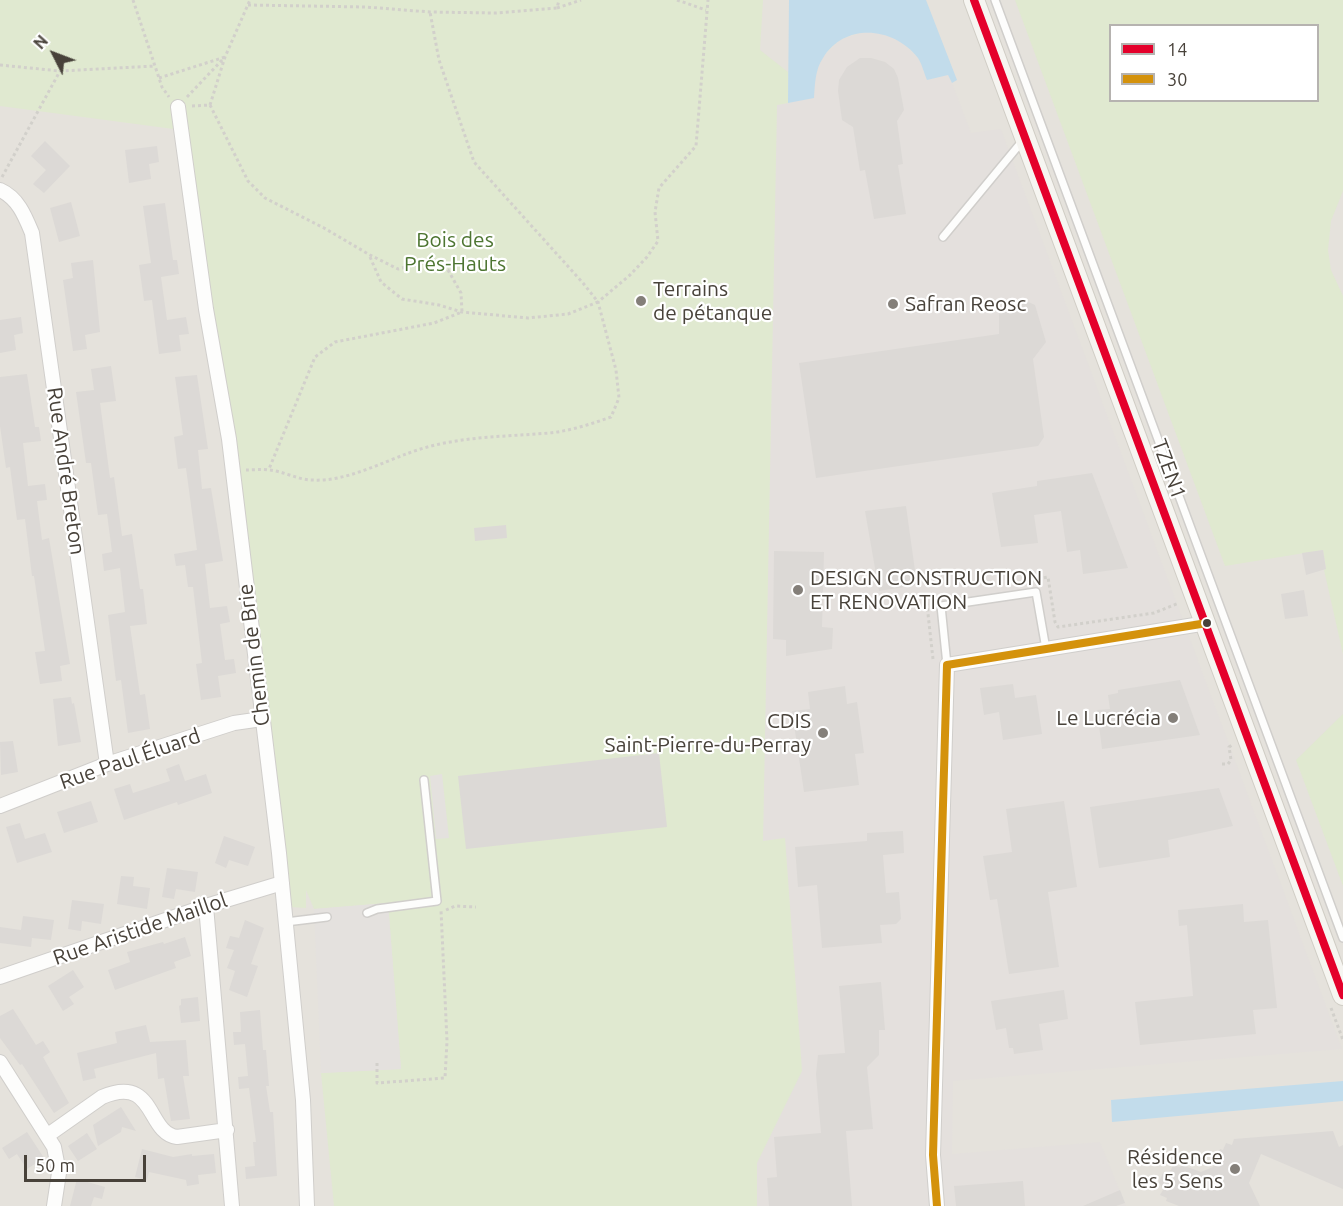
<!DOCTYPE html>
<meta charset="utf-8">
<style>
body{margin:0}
#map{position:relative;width:1343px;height:1206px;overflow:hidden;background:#f2f0ed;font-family:Ubuntu,sans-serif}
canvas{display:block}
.legend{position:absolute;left:1109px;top:24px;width:210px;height:78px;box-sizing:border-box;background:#fff;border:2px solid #b6b3b0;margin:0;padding:8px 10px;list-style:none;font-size:18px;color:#48423a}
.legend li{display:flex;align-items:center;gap:12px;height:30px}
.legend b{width:30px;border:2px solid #b6b3b0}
.north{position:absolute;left:24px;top:24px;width:60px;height:60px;-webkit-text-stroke:4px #fff;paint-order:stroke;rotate:312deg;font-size:16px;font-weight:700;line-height:24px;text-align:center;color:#48423a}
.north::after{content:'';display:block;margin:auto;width:21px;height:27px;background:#48423a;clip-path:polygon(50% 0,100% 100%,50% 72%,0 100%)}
.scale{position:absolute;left:24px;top:1155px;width:122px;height:27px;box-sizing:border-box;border:3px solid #48423a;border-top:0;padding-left:8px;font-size:18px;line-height:21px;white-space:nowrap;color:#48423a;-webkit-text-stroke:4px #fff;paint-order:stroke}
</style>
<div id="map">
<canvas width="1343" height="1206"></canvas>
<ul class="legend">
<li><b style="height:8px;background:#e4002b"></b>14</li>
<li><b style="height:8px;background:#d4920c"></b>30</li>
</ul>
<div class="north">N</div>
<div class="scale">50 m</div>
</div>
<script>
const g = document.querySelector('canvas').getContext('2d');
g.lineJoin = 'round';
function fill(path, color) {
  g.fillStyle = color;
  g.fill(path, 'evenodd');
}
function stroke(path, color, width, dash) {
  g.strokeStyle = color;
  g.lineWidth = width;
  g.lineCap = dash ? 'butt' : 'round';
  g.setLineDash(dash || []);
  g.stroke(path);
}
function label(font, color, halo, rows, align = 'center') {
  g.font = font + ' Ubuntu,sans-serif';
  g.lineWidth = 4.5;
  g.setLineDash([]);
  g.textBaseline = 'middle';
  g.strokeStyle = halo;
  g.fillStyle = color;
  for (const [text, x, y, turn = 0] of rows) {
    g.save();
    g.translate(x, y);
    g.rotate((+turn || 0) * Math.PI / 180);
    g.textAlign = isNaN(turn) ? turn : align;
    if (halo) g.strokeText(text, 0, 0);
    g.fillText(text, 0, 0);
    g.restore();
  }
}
fill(new Path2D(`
 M0,0H1343V1206H0ZM1110,26H1318V100H1110Z`), '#e5e2dc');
fill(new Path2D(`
 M861,33H883L902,42L919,59L949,75L971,133L1001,129L1342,1049L953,1081L952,1154L1100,1142L1126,1206H757L756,1163L802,1071L785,839L763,841L777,105L813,98L815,75L823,57L840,40Z`), '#e4e0dd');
fill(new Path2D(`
 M0,0H763L760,50L788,72V103L777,105L763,841L785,838L802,1071L757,1163V1206H334L321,1073L401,1069L388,903L314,909L306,890V908L290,907L181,130L0,106Z
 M1015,0H1343V191L1331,221L1328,250L1331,270L1343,296V654L1324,570L1326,569L1323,550L1225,566ZM1110,26H1318V100H1110Z
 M1343,714V886L1296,760Z`), '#e0e9d0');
fill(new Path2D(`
 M442,774L449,838L436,839L430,776Z
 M388,903L401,1069L321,1073L314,909Z`), '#e4e1de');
fill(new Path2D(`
 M789,0H926L957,80L952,83L948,75L927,80C924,73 922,64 918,58C894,27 845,22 823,58C815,70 815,84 814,98L788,103Z
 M1343,1081V1101L1112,1122L1111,1100Z`), '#c2dceb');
fill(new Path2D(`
 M860,58H871L885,62L894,69L898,78L904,110L897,121L903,164L898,165L906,214L874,219L865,170L860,171L853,127L842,120L838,91L839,80L847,67Z
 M45,141L70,166L44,193L33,184L46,170L31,156Z
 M157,146L159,162L149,164L151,179L129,183L125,150Z
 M71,202L80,236L59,242L50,208Z
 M165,203L173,260H177L179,274L161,277L167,320L186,317L189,334L179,335L181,351L159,354L152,300L144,301L139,265L151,263L143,206Z
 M93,260L100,332L85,335L87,349L73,351L63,280L73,278L71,263Z
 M1017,300L1026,301L1035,305L1046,342L1033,359L1044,437L1038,446L816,478L799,363L999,334V314L1004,307Z
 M21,317L23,333L14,335L16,350L0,353V320Z
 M111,366L116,401L100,403L110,478L114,477L122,536L132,534L140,589H143L147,624L130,626L140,695L145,694L150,729L128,733L121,680L116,681L108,615L125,612L120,568L104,571L102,554L112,552L107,514L98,515L91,463H86L76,392L94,390L91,369Z
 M27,374L35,427H39L41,441L23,443L28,486L45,484L47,500L37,501L42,540L49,538L70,664L60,666L62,681L40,684L35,652L45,651L34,576H32L25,519L17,520L10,467L6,468L0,426V377Z
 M197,375L208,449L198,450L202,489L211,488L223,561L205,564L210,608L227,606L230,622L220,624L225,660L234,659L236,673L218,676L221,697L201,700L196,664L202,663L193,587H188L185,565L176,566L174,554L197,550L186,468L178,469L174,437L183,435L175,377Z
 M1092,473L1128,568L1083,574L1080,550L1067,552L1061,511L1034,515L1038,543L1001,547L992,493L1037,486V481Z
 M906,506L917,585L879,591L865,511Z
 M506,525L507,538L475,541L474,528Z
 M1323,550L1326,569L1306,575L1302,553Z
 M774,551L824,552L822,627L833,628L832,649L786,656V640L773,639Z
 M1304,590L1308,616L1285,619L1281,594Z
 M1180,680L1200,735L1102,749L1097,710L1110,709L1108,695L1118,693V690Z
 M1013,684L1015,698L1036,695L1042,734L1003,740L999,712L984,715L980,688Z
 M845,686L847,704L857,702L864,753L855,754L859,785L804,792L792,711L810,709L808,692Z
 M71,697L72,704L74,703L81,742L58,746L53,699Z
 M13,741L18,772L1,775L0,742Z
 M659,753L667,827L466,849L458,776Z
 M179,764L185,781L206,774L212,793L178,805L177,802L124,820L114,789L130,784L133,793L170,781L166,769Z
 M1219,788L1233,826L1168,840L1170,857L1099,868L1090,807Z
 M91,801L98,822L64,833L57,812Z
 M1064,801L1077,887L1048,892L1059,967L1009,974L997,899L990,900L983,856L1012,852L1006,809Z
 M20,823L25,839L45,833L52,852L17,863L6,827Z
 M903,831L904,853L883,855L886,893L899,892L901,919L896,924L880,925L882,943L822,948L817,885L798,887L795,847L867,841V833Z
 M224,836L255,847L248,866L229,860L226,868L215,863Z
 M167,868L198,872L195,892L176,889L174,899L162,897Z
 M121,876L134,877L133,886L150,888L147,909L117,904Z
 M72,900L104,904L101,924L82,921L81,931L68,929Z
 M1243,904L1244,922L1268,920L1277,1008L1253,1010L1256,1034L1140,1045L1135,1002L1193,996L1187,925L1179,926L1178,910Z
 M23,916L54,920L51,940L32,938L31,947L0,943V927L21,930Z
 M245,920L264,928L251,964L258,966L247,997L229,990L235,971L227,968L234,950L226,948L230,936L239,938Z
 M185,937L191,956L174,962L176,968L115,990L108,970L130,962L127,952L163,942L164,944Z
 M73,970L84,987L69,997L74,1004L63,1011L48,986Z
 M881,982L885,1030H879V1055L867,1067L873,1129L846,1131L852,1206H769L767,1178L777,1177L774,1137L821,1133L816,1074L818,1055L845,1053L839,986Z
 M1064,990L1068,1019L1039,1024L1043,1050L1014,1054L1013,1048H1009L1006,1028L996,1030L991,1001Z
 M198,997L200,1021L181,1023L179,1006L181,1005V999Z
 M13,1009L36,1045L43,1041L50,1052L43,1057L69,1103L54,1113L22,1064L20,1065L0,1038V1016Z
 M260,1010L263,1050H266L269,1086H266L270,1112H273L277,1176L246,1179L245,1167L255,1166L253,1142H256L249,1088L239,1089L238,1077L248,1076L245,1044L234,1045L233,1032H241L240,1012Z
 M146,1025L150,1042L186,1040L189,1076H183L190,1119L171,1121L164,1078L158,1079L156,1053L94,1069L96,1078L83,1081L77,1053L117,1043L115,1032Z
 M121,1107L136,1131L122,1127L121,1132L98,1146L93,1125Z
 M1333,1131L1339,1147L1343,1145V1189L1261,1154L1249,1183L1260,1206H1179L1166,1201L1167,1198L1160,1195L1163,1190L1159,1182L1163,1173L1171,1170L1173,1165L1180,1167L1182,1165L1201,1172L1213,1167L1220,1149L1223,1150L1226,1143L1232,1145L1234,1139Z
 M27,1132L44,1158L27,1169L17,1154L9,1159L2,1148Z
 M87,1133L97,1149L78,1161L68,1146Z
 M142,1149L173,1157L192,1154V1156L214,1154L216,1173L198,1175L199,1184L187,1186L186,1180L149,1172L147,1180L135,1177Z
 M77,1179L105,1187L102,1199L94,1197L91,1206H70Z
 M1023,1181L1025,1206H956L954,1186Z
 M1120,1190L1125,1203L1116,1206H1083Z`), '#dcd9d6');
const lane = new Path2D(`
 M995,0L1343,938
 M943,237L1024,139
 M947,665L941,606L1036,592L1046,649
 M367,913L377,909L437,901L424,780
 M286,922L327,917`);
const street = new Path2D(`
 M178,107L206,309L229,439L279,853L303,1100L307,1206
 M0,190C18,198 25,216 32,233L107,764
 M0,806L107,764L234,723L262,719
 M206,906L232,1206
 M0,977L206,906L282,883
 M0,1062L54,1147L59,1173L54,1206
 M48,1135L102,1097C156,1074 146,1133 177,1137L227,1130
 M937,1206L933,1155L947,665L1207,623`);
const secondary = new Path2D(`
 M974,0L1343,995`);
stroke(lane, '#d0cecb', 10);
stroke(street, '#d0cecb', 16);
stroke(secondary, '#d0cdc5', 22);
stroke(new Path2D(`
 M133,0L162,87L169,97
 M677,0L706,10
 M248,5L366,7L430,12L496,13L557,8L559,0
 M557,8L581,0
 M0,65L60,71L155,66
 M159,78L225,57
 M187,97L224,58
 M210,105L225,57L250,0
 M192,106L210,105L248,181L265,198L324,228L370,255L398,269L427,262L448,270L461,293L462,312L434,323L335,342L315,357L269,469
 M2,177L60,71
 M370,257L381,282L402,299L439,305L462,312L528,318L568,314L598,302L583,283L474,162L439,60L430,12
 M246,470C253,470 261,469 269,470C283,471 298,480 313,480C344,482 381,463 409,453C454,436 502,437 549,433C570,431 591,424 611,417L619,398L616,370L598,302L630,275L647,257L658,241L655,212L659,188L696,146L708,0
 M1032,580L1048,577L1055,622L1058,627L1154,613L1179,603
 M933,659L926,596L936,595
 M1222,764H1228L1231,760L1229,747L1232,745
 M446,910L455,906L476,907
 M1331,1008L1343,1040
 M377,1063V1083L445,1078L447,1041L441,910`), '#d2d0cb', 3, [3, 3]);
stroke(lane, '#fdfdfc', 7);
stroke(street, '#fdfdfc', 14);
stroke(secondary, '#f6f5f1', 20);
stroke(new Path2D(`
 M974,0L1343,995`), '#e4002b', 8);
stroke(new Path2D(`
 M937,1206L933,1155L947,665L1207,623`), '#d4920c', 8);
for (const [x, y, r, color] of [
 [641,301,6,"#847f79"],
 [893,304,6,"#847f79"],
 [798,590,6,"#847f79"],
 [1207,623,5,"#48423a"],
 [1173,718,6,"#847f79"],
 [823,733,6,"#847f79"],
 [1235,1169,6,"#847f79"]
]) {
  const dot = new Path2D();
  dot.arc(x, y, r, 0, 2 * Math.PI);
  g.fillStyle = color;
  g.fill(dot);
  stroke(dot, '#fff', 2);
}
label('21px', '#4d7531', '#fff', [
 ["Bois des",455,240],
 ["Prés-Hauts",455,264]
]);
label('21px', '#48423a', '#fff', [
 ["Terrains",653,289],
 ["de pétanque",653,313],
 ["Safran Reosc",905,304],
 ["DESIGN CONSTRUCTION",810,578],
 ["ET RENOVATION",810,602],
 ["Le Lucrécia",1161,718,"right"],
 ["CDIS",811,721,"right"],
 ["Saint-Pierre-du-Perray",811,745,"right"],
 ["Résidence",1223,1157,"right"],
 ["les 5 Sens",1223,1181,"right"]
], 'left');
label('21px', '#48423a', '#fff', [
 ["TZEN1",1169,469,70],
 ["Rue André Breton",66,471,82],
 ["Chemin de Brie",254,655,-97],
 ["Rue Paul Éluard",130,759,-19],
 ["Rue Aristide Maillol",140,929,-19]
]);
</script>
